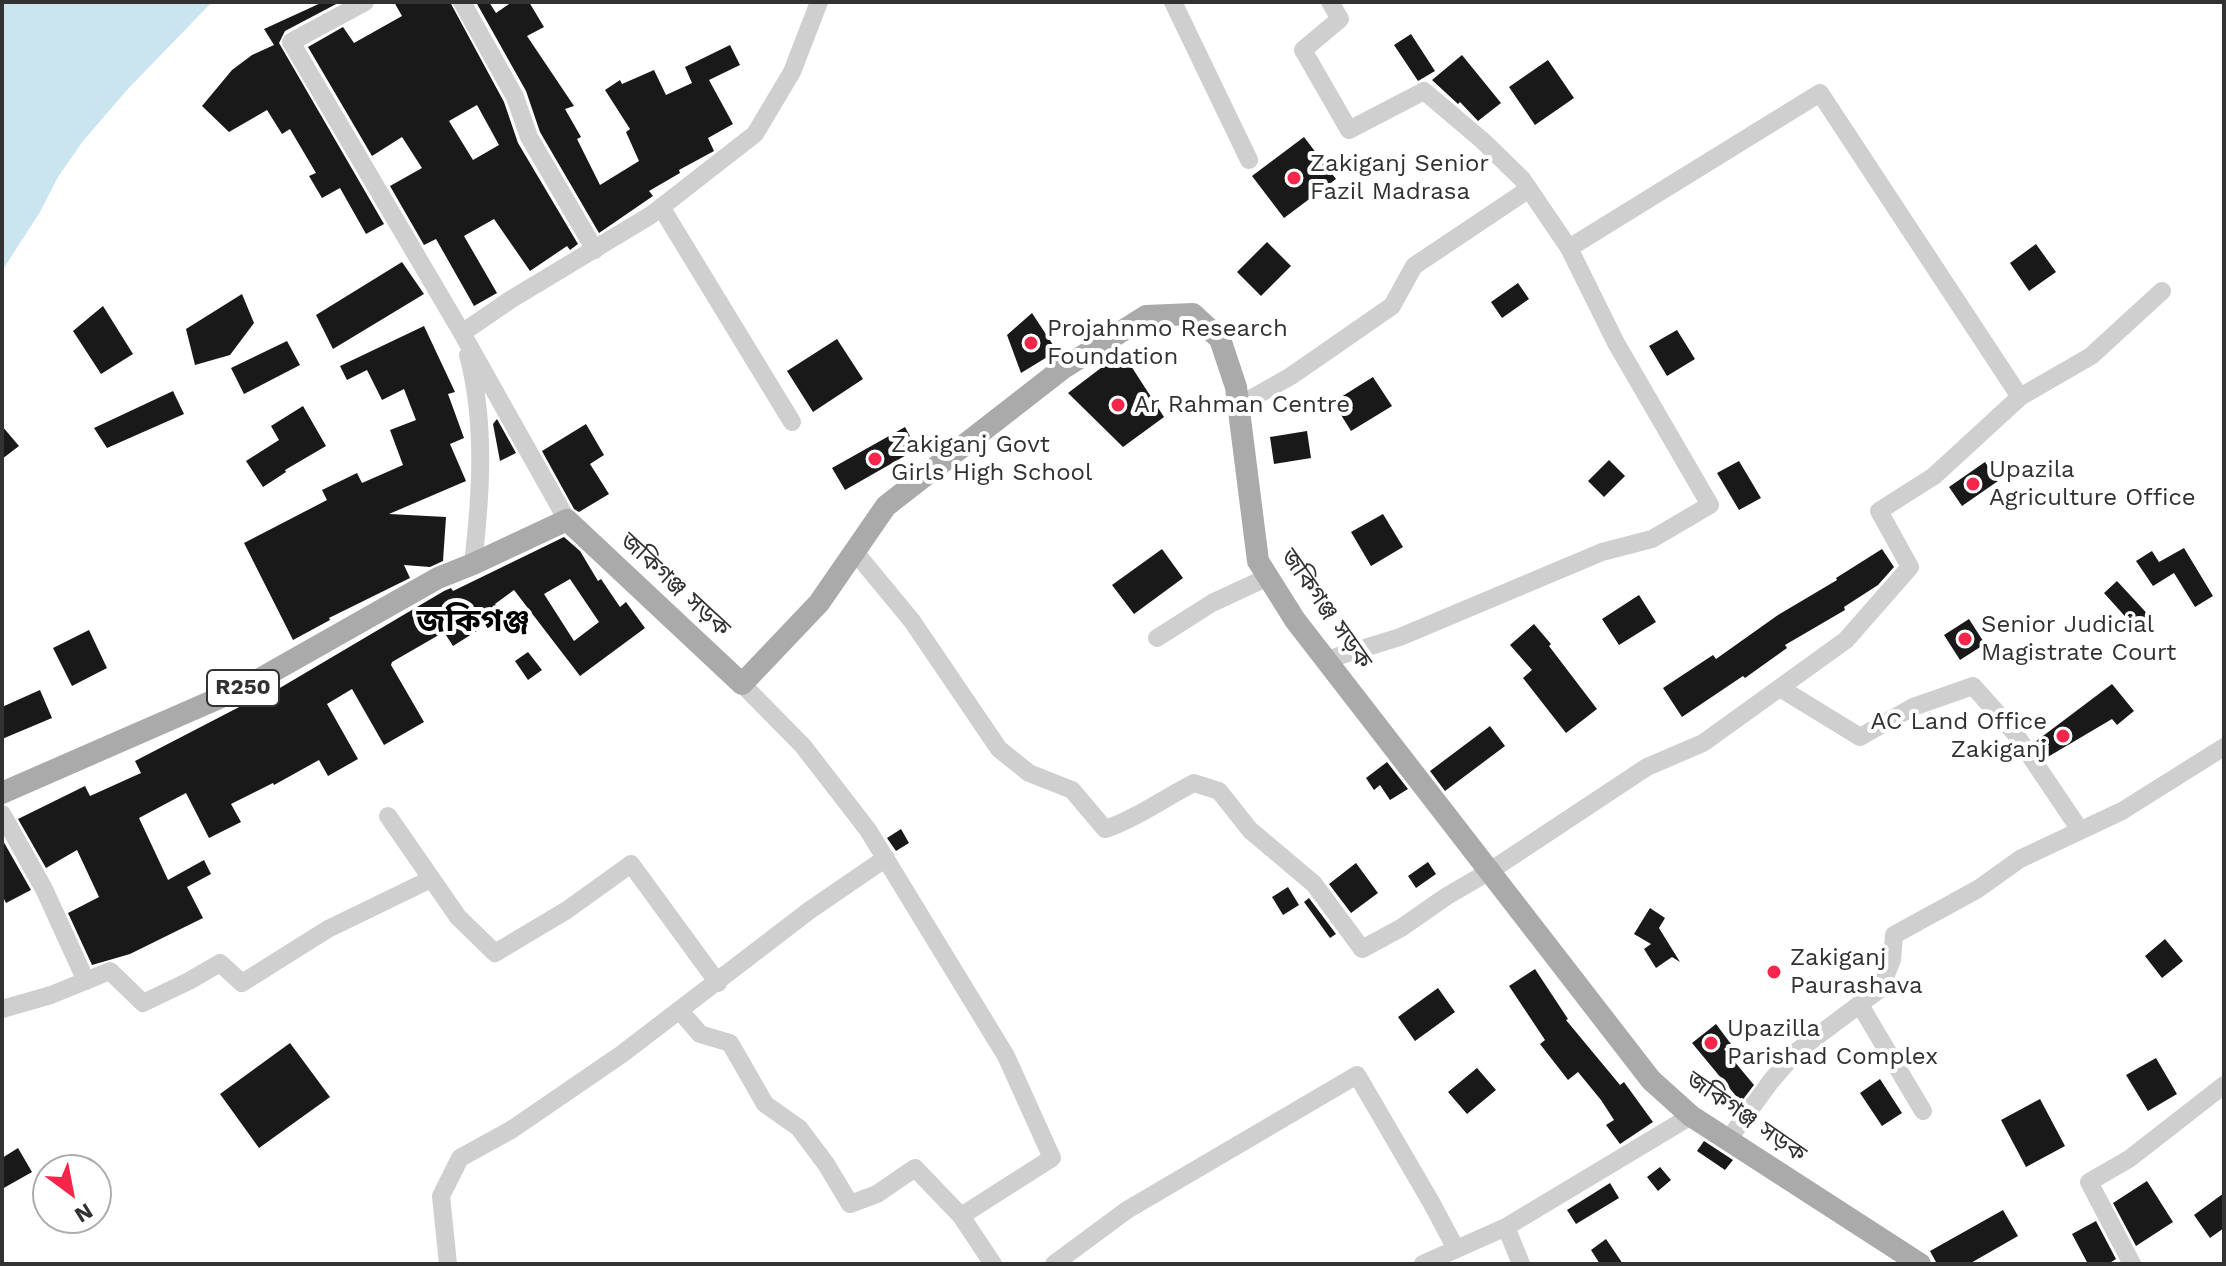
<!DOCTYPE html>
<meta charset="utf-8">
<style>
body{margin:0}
#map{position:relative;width:2226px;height:1266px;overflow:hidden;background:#fff;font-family:"Work Sans",sans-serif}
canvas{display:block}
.frame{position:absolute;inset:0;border:4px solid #323232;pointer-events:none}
.north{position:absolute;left:32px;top:1154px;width:80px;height:80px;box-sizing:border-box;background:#fff;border:2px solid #adadad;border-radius:50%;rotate:148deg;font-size:22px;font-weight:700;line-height:32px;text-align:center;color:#323232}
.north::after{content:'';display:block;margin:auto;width:28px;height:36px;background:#f6264b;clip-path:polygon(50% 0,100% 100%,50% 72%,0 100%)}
</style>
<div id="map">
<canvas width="2226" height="1266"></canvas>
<div class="frame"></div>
<div class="north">N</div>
</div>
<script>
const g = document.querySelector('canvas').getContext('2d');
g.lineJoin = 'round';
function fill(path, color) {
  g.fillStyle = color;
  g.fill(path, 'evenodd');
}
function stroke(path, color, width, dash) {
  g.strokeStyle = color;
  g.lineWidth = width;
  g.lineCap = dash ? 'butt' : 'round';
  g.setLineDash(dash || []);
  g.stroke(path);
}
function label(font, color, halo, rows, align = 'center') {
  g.font = font + ' "Work Sans","Noto Sans Bengali",sans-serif';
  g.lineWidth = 8;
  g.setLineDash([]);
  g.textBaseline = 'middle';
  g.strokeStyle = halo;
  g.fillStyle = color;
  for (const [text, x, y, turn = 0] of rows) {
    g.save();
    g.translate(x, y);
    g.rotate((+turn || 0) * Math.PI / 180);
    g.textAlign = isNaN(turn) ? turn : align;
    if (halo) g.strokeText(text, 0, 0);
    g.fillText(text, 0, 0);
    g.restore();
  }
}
fill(new Path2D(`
 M2,2H212L127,90L83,141L58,177L40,212L2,271Z`), '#cae5f0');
fill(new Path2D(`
 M323,2H340L285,31L279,43L384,224L366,234L340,188L322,198L309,176L316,173L290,129L282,134L267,110L229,132L202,106L232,70L252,55L274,45L264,29Z
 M394,2H450L504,102L518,143L578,244L570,250L567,246L530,271L494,219L464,236L497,293L474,306L436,239L424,245L390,186L422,168L402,137L372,156L308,47L343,27L354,43L402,16ZM477,105L499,145L473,160L449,121Z
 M476,2H489L496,13L512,2H529L544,27L527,36L574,106L565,109L581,137L577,139L600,185L639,161L626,132L630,129L605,90L620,80L622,84L654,70L666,95L692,83L685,67L730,45L740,65L709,80L733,124L708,138L714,151L679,170L680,173L649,191L653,196L599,233L540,132L526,91Z
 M1411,34L1435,71L1418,81L1394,45Z
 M1462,55L1501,103L1478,121L1460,102L1458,104L1432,80Z
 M1548,60L1574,98L1535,125L1509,87Z
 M1304,137L1336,179L1284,218L1252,176Z
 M1267,242L1291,266L1261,296L1237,272Z
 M2036,244L2056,272L2029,291L2010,263Z
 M402,262L424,294L333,349L316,315Z
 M1518,283L1529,299L1502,318L1491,302Z
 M242,294L254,323L230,355L195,365L186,329Z
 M103,306L133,354L101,374L73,331Z
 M1032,313L1057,351L1021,373L1007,335Z
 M424,326L455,392L448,394L464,438L450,444L466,481L389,514L446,517L443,561L430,567L404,565L410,578L329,618L330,620L293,640L244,543L327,500L322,490L357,473L362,483L403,465L390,430L416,420L404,389L382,400L367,370L347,380L340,366Z
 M1677,330L1695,359L1667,376L1649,346Z
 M837,339L863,379L813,412L787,371Z
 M287,341L300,365L244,394L231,368Z
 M1122,352L1164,417L1123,447L1068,393Z
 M1373,377L1392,406L1351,431L1333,402Z
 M173,391L184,414L107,448L94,428Z
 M303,406L326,446L285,470L286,472L263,487L246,461L279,440L271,426Z
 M497,419L516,453L500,461L493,424Z
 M586,424L604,455L590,464L609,494L579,512L574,509L542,451Z
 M2,426L19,446L2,459Z
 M905,427L917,449L845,490L832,468Z
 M1307,431L1311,458L1274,464L1270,437Z
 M1609,460L1625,476L1604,497L1588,481Z
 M1739,461L1761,498L1739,510L1717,473Z
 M1985,462L1998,481L1962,506L1949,487Z
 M1383,514L1403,547L1371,566L1351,532Z
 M564,537L580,551L598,581L601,579L620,607L626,602L645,628L580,676L514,590L495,604L502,615L453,646L444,632L392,662L391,665L424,722L384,745L352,689L327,704L358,759L328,776L319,760L274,785L273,783L231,804L241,822L209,838L186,793L139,818L168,880L204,860L211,874L187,887L203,918L130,954L92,965L68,913L99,897L77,850L46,868L18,819L85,786L90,796L141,773L135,761L272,690L273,692L444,591L451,588L453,591ZM570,579L599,622L574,641L544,594Z
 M2184,548L2213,596L2195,607L2174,573L2153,586L2136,561L2152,551L2159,562Z
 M1162,549L1183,578L1134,614L1112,585Z
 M1882,549L1894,567L1878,585L1844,607L1845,610L1785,645L1787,648L1745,678L1743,676L1682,717L1663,688L1713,655L1716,659L1778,615L1837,580L1836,578Z
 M2117,581L2154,621L2140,633L2104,593Z
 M1639,595L1656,622L1619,645L1602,619Z
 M1969,619L1985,644L1960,660L1944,635Z
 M1534,624L1551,644L1549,646L1597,709L1566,733L1523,678L1532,670L1510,645Z
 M89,630L107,668L72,686L53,648Z
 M528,652L542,670L528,680L515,661Z
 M2112,684L2134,711L2117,725L2112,719L2046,758L2035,742Z
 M40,690L52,718L2,739V707Z
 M1490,726L1505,746L1445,791L1430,771Z
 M1387,762L1408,789L1390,800L1380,785L1374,790L1366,778Z
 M901,829L909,843L896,851L887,838Z
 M2,839L31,890L6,903L2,895Z
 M1428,862L1436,874L1416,888L1408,876Z
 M1356,863L1378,893L1351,913L1329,884Z
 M1288,887L1299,905L1283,915L1272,897Z
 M1309,898L1336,934L1330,938L1304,902Z
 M1650,908L1665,918L1659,928L1680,962L1672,957L1656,968L1644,949L1651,944L1634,934Z
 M2165,939L2183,961L2162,978L2145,956Z
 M1535,969L1568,1019L1566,1020L1620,1085L1624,1082L1653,1122L1620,1144L1606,1125L1614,1120L1601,1100L1578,1072L1568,1080L1540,1044L1545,1040L1509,986Z
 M1438,988L1455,1012L1415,1041L1398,1017Z
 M1716,1024L1731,1044L1724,1049L1754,1085L1741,1102L1692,1043Z
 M290,1043L330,1097L259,1148L220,1094Z
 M2156,1058L2177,1094L2148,1111L2126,1075Z
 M1477,1068L1496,1090L1467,1114L1448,1092Z
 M1880,1079L1902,1113L1882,1126L1860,1093Z
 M2040,1099L2065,1146L2026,1167L2001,1120Z
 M1704,1141L1733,1160L1725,1170L1697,1151Z
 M18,1148L32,1172L2,1189V1158Z
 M1660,1167L1671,1180L1658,1191L1647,1177Z
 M2147,1181L2173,1222L2136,1246L2113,1203Z
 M1610,1183L1619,1198L1576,1224L1567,1210Z
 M2224,1193V1228L2210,1238L2194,1215Z
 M2003,1210L2018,1236L1969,1264H1937L1930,1251Z
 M2096,1221L2116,1259L2108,1264H2088L2072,1234Z
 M1606,1239L1623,1264H1600L1591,1250Z`), '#191919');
stroke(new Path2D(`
 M365,2L291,42L462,333L567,520
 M462,2L515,97L529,137L595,250
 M1173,2L1249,160
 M661,207L792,422
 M1569,248L1820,93L2020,397L2091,356L2162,291
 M462,333L510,300L651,215L755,134L792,72L819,2
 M468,355C486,423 481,495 473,564
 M1238,406L1291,376L1392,306L1414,266L1529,189
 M855,552L912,621L999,749L1029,773L1072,790L1105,829C1132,821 1166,797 1194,783L1219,791L1250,830L1314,884L1362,949L1401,928L1447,896L1490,871L1647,767L1703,743L1742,715L1846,640L1910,567L1879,511L1934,476L2020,397
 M1157,638L1212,603L1268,577
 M1326,660L1400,637L1602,552L1652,539L1710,505L1616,343L1569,248L1522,179L1483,141L1424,91L1349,130L1303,50L1340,19L1330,2
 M742,684L803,746L868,830L1006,1056L1052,1158L961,1216
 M1780,688L1860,737L1913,707L1973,686L2014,732L2080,830
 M2,814L44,889L86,981
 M388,816L458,917L495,953L567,910L631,864L718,983
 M1860,1005L1923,1111
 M2,1009L51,995L110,971L143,1003L189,981L220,963L242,983L328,929L431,879
 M680,1011L700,1034L730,1043L765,1104L799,1128L826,1164L850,1204L877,1194L915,1168L961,1216L993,1264
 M1728,1140L1771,1081L1796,1052L1880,989L1892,960L1894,935L1978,889L2020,859L2122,811L2224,747
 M1506,1227L1521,1264
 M448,1264L441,1196L460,1158L511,1130L622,1054L810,910L886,858
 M1054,1264L1127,1210L1357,1075L1431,1202L1456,1249
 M1423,1264L1506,1227L1691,1116
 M2132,1264L2089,1182L2129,1159L2224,1085`), '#cfcfcf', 18);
stroke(new Path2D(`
 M2,793L249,685L438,578L473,564L567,520L742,684L819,603L886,506L1062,369L1146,316L1193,314L1220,339L1236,387L1258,561L1295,620L1651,1080L1691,1116L1920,1264`), '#aaa', 22);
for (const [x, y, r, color] of [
 [1294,178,8,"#f6264b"],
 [1031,343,8,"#f6264b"],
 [1118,405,8,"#f6264b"],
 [875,459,8,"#f6264b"],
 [1973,484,8,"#f6264b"],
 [1965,639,8,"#f6264b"],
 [2063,736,8,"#f6264b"],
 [1774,972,8,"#f6264b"],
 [1711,1043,8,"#f6264b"]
]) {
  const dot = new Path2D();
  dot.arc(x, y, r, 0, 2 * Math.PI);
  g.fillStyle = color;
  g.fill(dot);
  stroke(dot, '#fff', 3);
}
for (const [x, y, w] of [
 [243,688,72]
]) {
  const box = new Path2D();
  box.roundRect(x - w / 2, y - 18, w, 36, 6);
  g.fillStyle = '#fff';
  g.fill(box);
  stroke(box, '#323232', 2);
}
label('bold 22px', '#323232', null, [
 ["R250",243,688]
]);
label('24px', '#323232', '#fff', [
 ["Zakiganj Senior",1310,164],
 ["Fazil Madrasa",1310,192],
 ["Projahnmo Research",1047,329],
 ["Foundation",1047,357],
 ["Ar Rahman Centre",1134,405],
 ["Zakiganj Govt",891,445],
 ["Girls High School",891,473],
 ["Upazila",1989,470],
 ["Agriculture Office",1989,498],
 ["Senior Judicial",1981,625],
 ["Magistrate Court",1981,653],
 ["AC Land Office",2047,722,"right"],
 ["Zakiganj",2047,750,"right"],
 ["Zakiganj",1790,958],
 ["Paurashava",1790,986],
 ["Upazilla",1727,1029],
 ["Parishad Complex",1727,1057]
], 'left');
label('24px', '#323232', '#fff', [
 ["জকিগঞ্জ সড়ক",675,585,43],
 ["জকিগঞ্জ সড়ক",1326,609,55],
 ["জকিগঞ্জ সড়ক",1746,1117,35]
]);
label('bold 32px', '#000', '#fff', [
 ["জকিগঞ্জ",473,622]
]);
</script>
